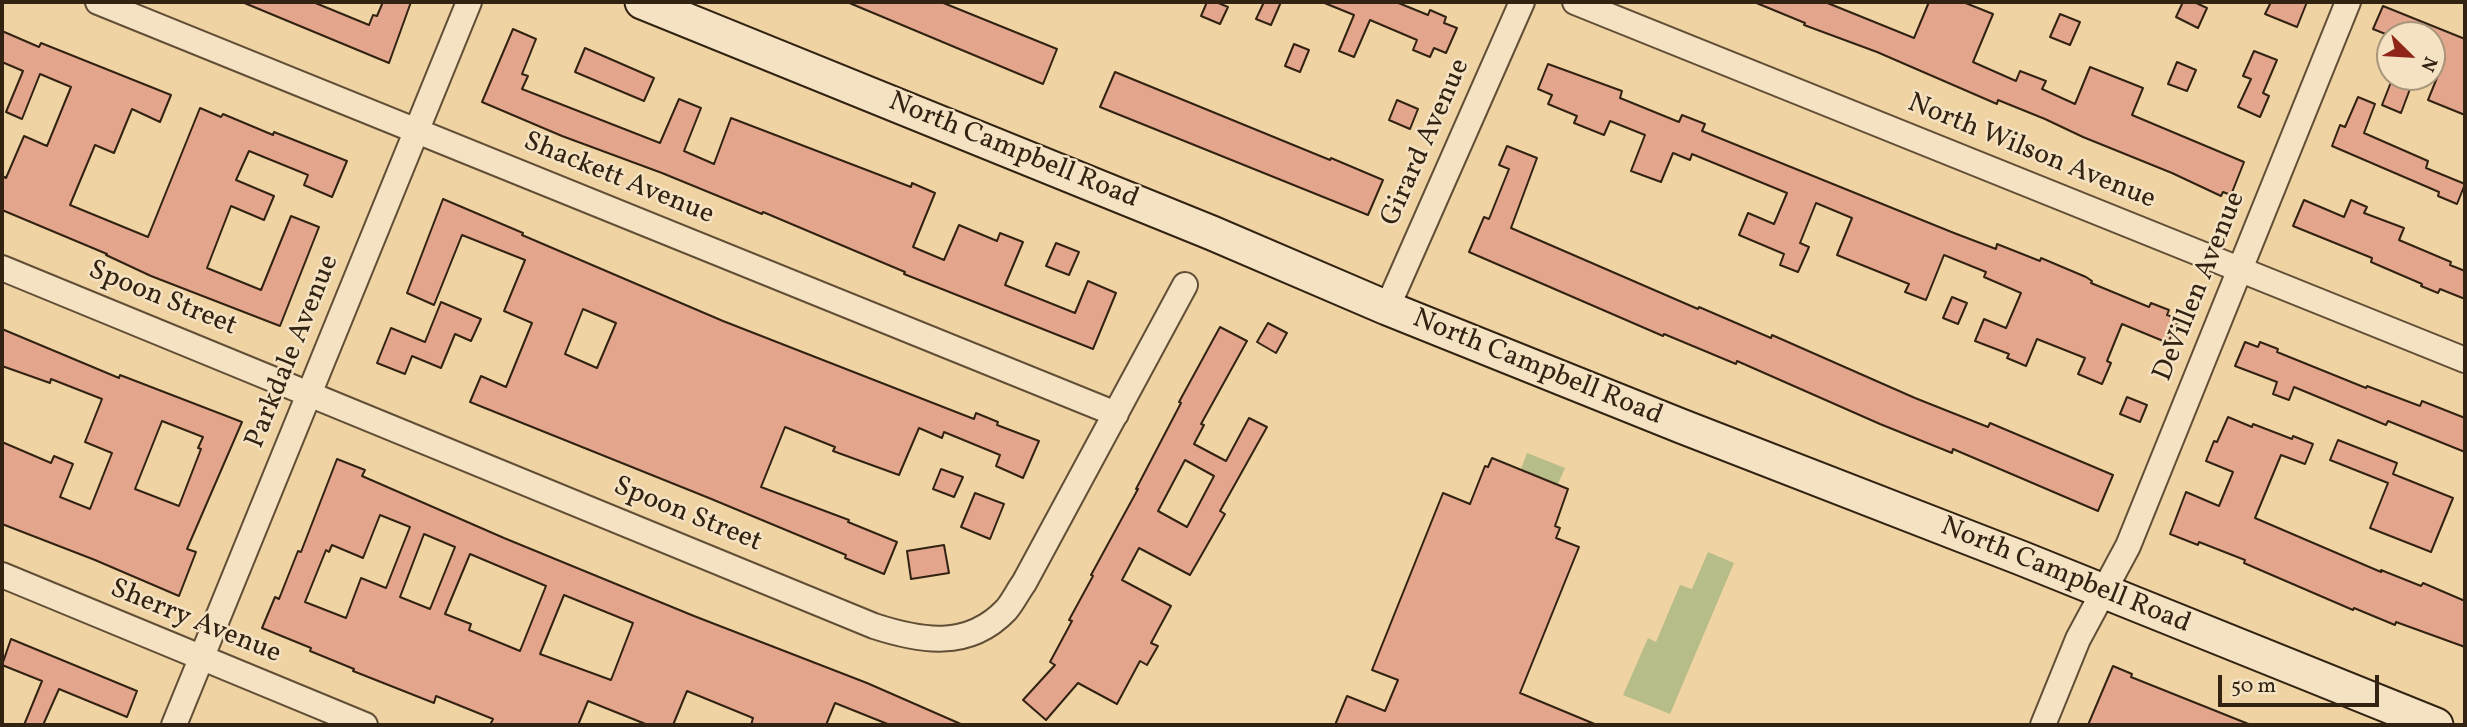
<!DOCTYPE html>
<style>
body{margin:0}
#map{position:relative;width:2467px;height:727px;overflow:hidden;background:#f0d3a3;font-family:Vollkorn,serif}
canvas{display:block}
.frame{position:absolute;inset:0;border:4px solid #312212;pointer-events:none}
.north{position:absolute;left:2376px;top:21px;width:70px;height:70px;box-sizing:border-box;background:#f5e2c3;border:2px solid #a7957c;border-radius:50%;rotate:114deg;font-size:19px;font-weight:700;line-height:28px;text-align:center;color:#312212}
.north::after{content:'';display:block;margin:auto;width:24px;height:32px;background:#8f2418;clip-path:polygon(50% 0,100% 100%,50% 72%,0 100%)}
.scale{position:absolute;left:2218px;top:675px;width:161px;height:32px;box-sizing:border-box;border:4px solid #312212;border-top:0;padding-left:9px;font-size:21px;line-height:24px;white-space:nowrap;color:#312212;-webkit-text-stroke:5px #f5e2c3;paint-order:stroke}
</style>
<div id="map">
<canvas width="2467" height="727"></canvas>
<div class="frame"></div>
<div class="north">N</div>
<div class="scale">50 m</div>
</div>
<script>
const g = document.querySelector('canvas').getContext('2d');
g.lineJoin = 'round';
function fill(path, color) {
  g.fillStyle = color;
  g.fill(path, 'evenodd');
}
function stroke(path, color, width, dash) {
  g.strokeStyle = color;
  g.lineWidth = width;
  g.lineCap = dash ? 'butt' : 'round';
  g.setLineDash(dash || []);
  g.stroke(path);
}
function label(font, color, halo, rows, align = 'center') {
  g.font = font + ' Vollkorn,serif';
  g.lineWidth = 5;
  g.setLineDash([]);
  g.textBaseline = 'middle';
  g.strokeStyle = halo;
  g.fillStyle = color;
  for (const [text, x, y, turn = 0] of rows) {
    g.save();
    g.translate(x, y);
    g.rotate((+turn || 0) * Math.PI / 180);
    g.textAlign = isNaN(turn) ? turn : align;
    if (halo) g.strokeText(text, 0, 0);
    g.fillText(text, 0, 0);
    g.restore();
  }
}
fill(new Path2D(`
 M1527,453L1565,468L1558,484L1521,469Z
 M1708,552L1734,563L1670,714L1623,695L1648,638L1656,642L1680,585L1692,589Z`), '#b6bd88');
const building = new Path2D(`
 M242,2H313L369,25L373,15L377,16L383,2H411L389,63Z
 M847,2H941L1057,49L1043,84Z
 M1207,2H1216L1228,7L1220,24L1201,16Z
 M1264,2H1281L1271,25L1256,19Z
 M1322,2H1396L1428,15L1430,10L1446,17L1444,23L1457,28L1446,53L1434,48L1430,57L1413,50L1417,40L1370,20L1354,57L1339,51L1354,15Z
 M1754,2H1825L1914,38L1929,2H1963L1993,14L1973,62L2016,81L2020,71L2046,81L2042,89L2075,104L2090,67L2143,88L2132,115L2244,162L2231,195L2223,192L2221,196L2172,173L2083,137L2045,119L1998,100L1997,104L1877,52L1804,25L1805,23Z
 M2183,2H2194L2207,8L2198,28L2176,17Z
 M2271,2H2307L2297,27L2265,14Z
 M2383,6L2465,39V115L2428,100L2445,58L2432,53V35H2388L2373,29Z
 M2060,14L2080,22L2070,45L2050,37Z
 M513,29L536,39L522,74L528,76L522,89L660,143L679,99L701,108L684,151L714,164L731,118L911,187L912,183L935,193L913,247L944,260L959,225L997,241L1000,233L1023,242L1005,285L1075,313L1088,281L1116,293L1093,349L904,274L905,272L763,212L762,214L662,173L562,136L482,102Z
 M2,31L39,47L41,43L171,95L160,122L132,109L114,153L95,145L70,205L148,237L200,108L221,117L223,114L273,135L274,132L347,161L332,197L304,185L308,175L249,151L236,180L274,196L264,220L231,206L207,268L261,290L291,216L319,227L280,326L151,276L106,255L107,254L2,210V176L6,178L24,136L47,146L71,87L40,74L22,119L6,112L23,71L2,62Z
 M1294,44L1309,50L1300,72L1285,66Z
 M585,48L654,78L644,101L575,72Z
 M2254,51L2277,60L2263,93L2269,96L2260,117L2238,107L2251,79L2243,76Z
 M2177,62L2196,70L2187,91L2168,84Z
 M1548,64L1622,91L1620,98L1679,122L1682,115L1705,124L1702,131L1954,233L1996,249L1997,244L2040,261L2041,258L2086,277L2092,281L2091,283L2149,307L2151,303L2169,310L2167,315L2179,319L2168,343L2122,324L2107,361L2111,363L2102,384L2078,374L2085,358L2037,339L2026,366L2007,358L2009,354L1975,341L1984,319L2006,328L2021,293L1984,277L1986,272L1944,255L1926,300L1905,292L1909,284L1837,255L1852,218L1816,203L1800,243L1809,247L1798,272L1780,265L1784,254L1739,235L1748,213L1774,224L1787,193L1692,154L1690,160L1673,153L1661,182L1631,171L1645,135L1610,121L1604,135L1574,123L1577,116L1548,104L1552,95L1538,89Z
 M1115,72L1330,160L1331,158L1383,180L1368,215L1100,107Z
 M2391,82L2410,89L2401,113L2382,105Z
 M2358,97L2375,104L2364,133L2428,161L2426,168L2465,184L2457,204L2438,196L2439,192L2332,146L2340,125L2345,127Z
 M1397,100L1418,109L1410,129L1389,120Z
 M1507,146L1537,158L1511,228L1698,309L1699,307L1771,338L1772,335L1915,398L1988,427L1990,423L2113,475L2098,511L1953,449L1952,453L1880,424L1737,361L1736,364L1664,334L1663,336L1469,252L1484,217L1489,219L1509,169L1499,165Z
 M443,199L523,233L522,235L723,321L974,419L976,413L998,422L997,425L1039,441L1023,478L996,466L1000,455L944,432L942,438L919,428L899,475L833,451L835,447L785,427L761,487L849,520L848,522L897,542L884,574L845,558L846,555L709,498L470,402L481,376L506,387L532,323L504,311L525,260L462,235L434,305L407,293ZM583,309L616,323L597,368L565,354Z
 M2304,200L2344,217L2351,200L2367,207L2364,213L2404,228L2399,240L2451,262L2450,265L2465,271V299L2440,289L2438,293L2421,286L2422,284L2371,262L2372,258L2293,226Z
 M1056,243L1079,252L1069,275L1046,266Z
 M1952,297L1967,303L1958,324L1943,318Z
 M441,302L481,319L471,341L455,334L441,368L412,356L405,374L377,363L391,328L425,342Z
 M1268,323L1287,333L1276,353L1257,342Z
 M1220,327L1247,341L1201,424L1204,425L1194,444L1226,461L1249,418L1267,427L1220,511L1225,514L1190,575L1139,548L1122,580L1171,606L1151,643L1158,646L1147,665L1140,661L1117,704L1078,683L1046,720L1023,700L1055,665L1050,662L1072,621L1069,620L1093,576L1091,575L1138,489H1136L1181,403L1179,402ZM1185,460L1214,476L1187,527L1158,511Z
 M2,329L119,378L120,375L242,422L187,549L196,552L179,596L95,560L2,524V442L51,463L54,456L73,464L60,497L90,509L112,453L85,442L102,399L51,379L50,383L2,366ZM162,421L203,437L198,448L201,449L179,506L135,489Z
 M2245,342L2258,347L2260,342L2278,349L2277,352L2366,388L2367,386L2420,406L2422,401L2465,418V452L2388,421L2386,425L2294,387L2289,400L2273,394L2277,382L2235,366Z
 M2127,397L2147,405L2140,422L2120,414Z
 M2228,417L2252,427L2253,424L2292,439L2293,436L2313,444L2305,464L2281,455L2255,518L2381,572V570L2421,586L2423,583L2465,601V647L2396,622L2395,625L2354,608L2353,610L2244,563L2245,560L2199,542L2198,545L2170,534L2186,492L2219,506L2233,472L2206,461L2214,441L2217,442Z
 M2338,440L2397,463L2393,474L2453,498L2431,552L2370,528L2388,483L2330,460Z
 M1492,458L1568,489L1555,526L1560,528L1556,538L1579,547L1520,693L1597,725H1335L1347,696L1385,711L1398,680L1372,670L1443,493L1470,504L1485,466L1488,467Z
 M337,459L365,470L362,476L504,538L694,616L867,683L963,725H890L835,703L826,725H751L753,718L687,691L673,725H648L588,701L578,725H490L493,719L436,696L434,703L353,671L354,669L310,651L311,648L262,628L275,597L279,599L298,551L301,552ZM380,515L410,527L386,588L361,578L346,618L305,602L326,550L329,552L332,545L363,558ZM424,534L455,547L430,609L400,597ZM470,554L546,586L520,651L469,630L471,624L445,614ZM564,595L633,623L611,680L540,654Z
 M941,469L963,477L954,497L933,489Z
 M975,493L1004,504L990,539L961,527Z
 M944,545L949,573L911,579L907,551Z
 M11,639L137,691L127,717L59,689L43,725H24L42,681L2,665Z
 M2113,666L2132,674L2131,677L2251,725H2088Z`);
fill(building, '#e3a58c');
stroke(building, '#312212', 2);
const street = new Path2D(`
 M98,2L1116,414
 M1575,2L2465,360
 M2,268L874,626C920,641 968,650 1006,610C1013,602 1018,591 1024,583L1185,285
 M1387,308L1522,2
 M2,575L365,725
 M174,725L469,2
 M2043,725L2078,639L2128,546L2348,2`);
const secondary = new Path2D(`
 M642,2L1212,233L1387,308L1681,426L2021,558L2436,725`);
stroke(street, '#614e36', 28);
stroke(secondary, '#312212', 37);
stroke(street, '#f5e2c3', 24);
stroke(secondary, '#f5e2c3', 33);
label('28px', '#312212', '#f5e2c3', [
 ["Girard Avenue",1427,143,-66],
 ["North Campbell Road",1013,152,22],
 ["North Wilson Avenue",2031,153,22],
 ["Shackett Avenue",618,180,22],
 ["DeVillen Avenue",2201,287,-68],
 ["Spoon Street",162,300,22],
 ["Parkdale Avenue",294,352,-68],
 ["North Campbell Road",1537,369,22],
 ["Spoon Street",687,516,22],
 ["North Campbell Road",2065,577,22],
 ["Sherry Avenue",195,623,22]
]);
</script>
